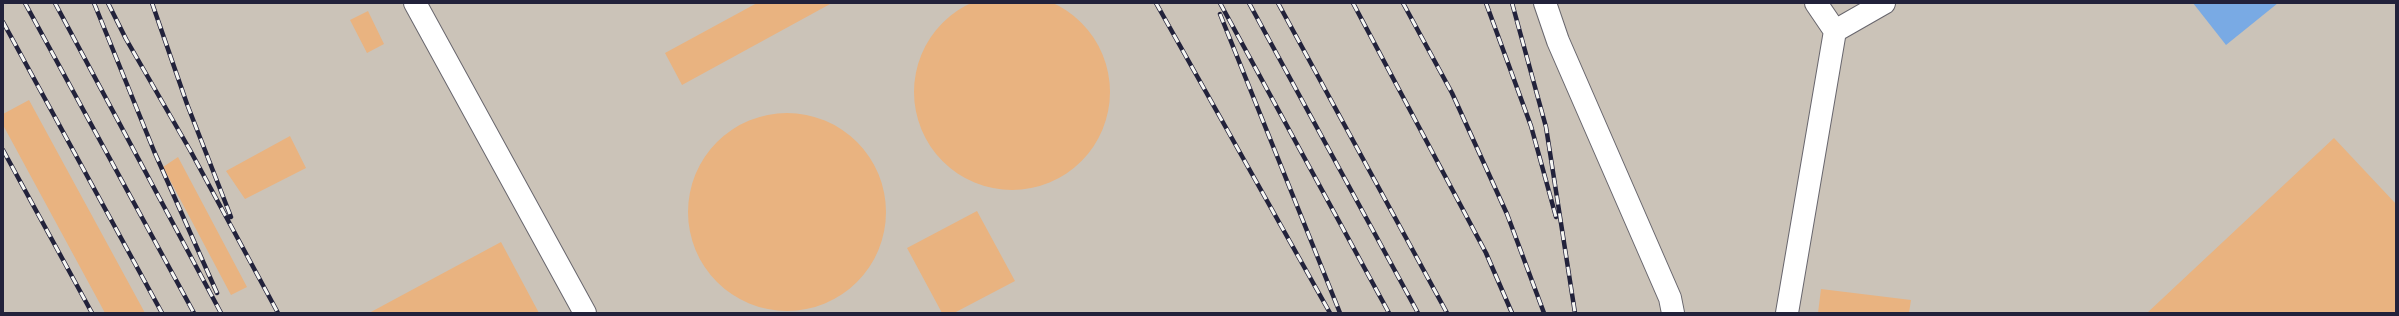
<!DOCTYPE html>
<style>
body{margin:0}
#map{position:relative;width:2399px;height:316px;overflow:hidden;background:#eae5c9;font-family:"IM FELL Double Pica",serif}
canvas{display:block}
.frame{position:absolute;inset:0;border:4px solid #22223b;pointer-events:none}
</style>
<div id="map">
<canvas width="2399" height="316"></canvas>
<div class="frame"></div>
</div>
<script>
const g = document.querySelector('canvas').getContext('2d');
g.lineJoin = 'round';
function fill(path, color) {
  g.fillStyle = color;
  g.fill(path, 'evenodd');
}
function stroke(path, color, width, dash) {
  g.strokeStyle = color;
  g.lineWidth = width;
  g.lineCap = dash ? 'butt' : 'round';
  g.setLineDash(dash || []);
  g.stroke(path);
}
fill(new Path2D(`
 M3,3H2396V313H3Z`), '#cbc3b8');
fill(new Path2D(`
 M2193,3H2278L2226,45Z`), '#79aae4');
fill(new Path2D(`
 M914 92a98 98 0 1 1 196 0a98 98 0 1 1-196 0Z
 M757,3H832L682,85L665,53Z
 M368,11L384,44L367,53L350,20Z
 M29,100L145,313H105L3,125V114Z
 M688 212a99 99 0 1 1 198 0a99 99 0 1 1-198 0Z
 M290,136L306,168L245,199L226,171Z
 M2334,138L2396,204V313H2147Z
 M178,157L247,287L231,295L163,167Z
 M977,211L1015,281L954,313H942L907,248Z
 M501,242L539,313H369Z
 M1821,289L1911,300L1909,313H1818Z`), '#e9b380');
const lane = new Path2D(`
 M415,3L585,313
 M1545,3L1558,41L1670,298L1673,313
 M1835,31L1884,3
 M1787,313L1835,31L1816,3`);
stroke(lane, '#68666d', 24);
stroke(lane, '#fff', 22);
const rail = new Path2D(`
 M25,3L194,313
 M55,3L221,313
 M94,3L154,151L217,293
 M108,3L126,39L190,150L278,313
 M152,3L187,104L231,217
 M1156,3L1330,313
 M1220,3L1389,313
 M1249,3L1418,313
 M1278,3L1447,313
 M1353,3L1486,253L1512,313
 M1403,3L1452,93L1507,214L1544,313
 M1486,3L1531,126L1556,217
 M1512,3L1546,127L1575,313
 M1220,14L1340,313
 M3,22L162,313
 M3,150L92,313`);
stroke(rail, '#22223b', 4.5);
stroke(rail, '#f6f6f2', 3, [9]);
</script>
